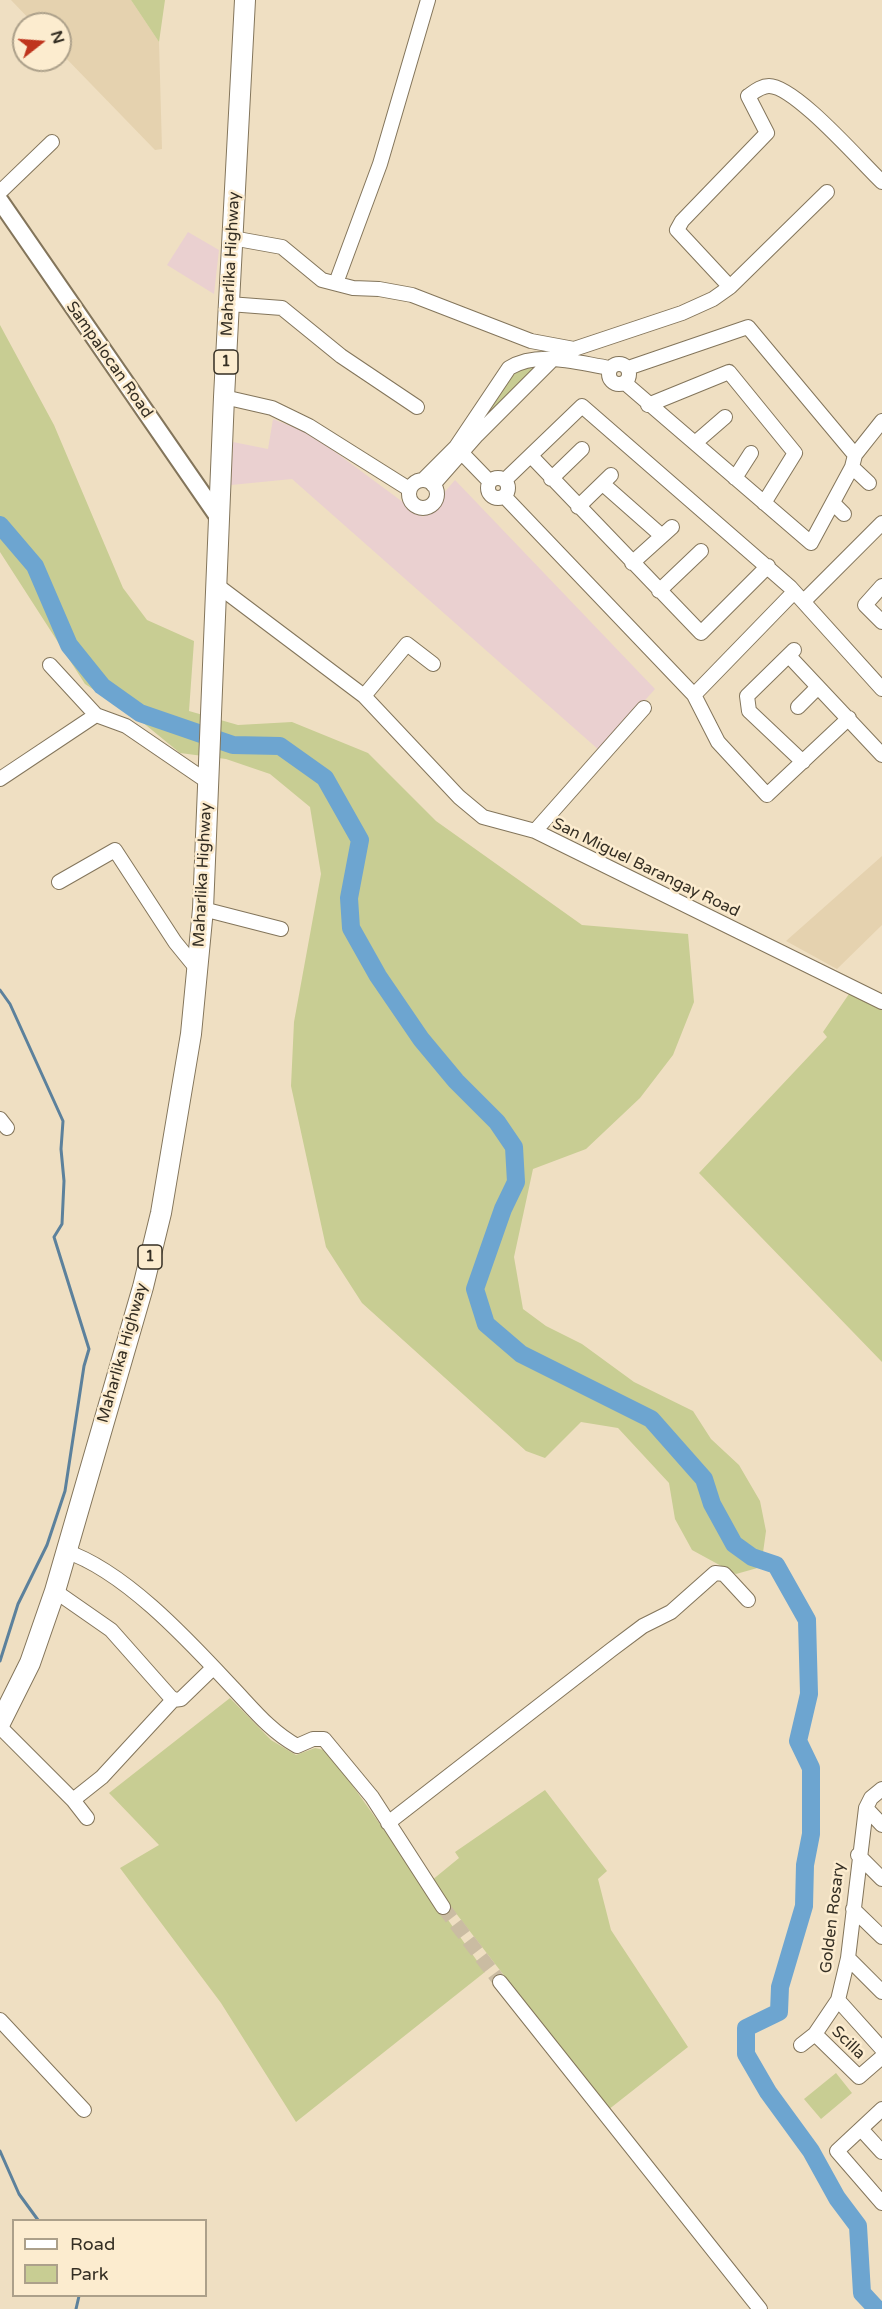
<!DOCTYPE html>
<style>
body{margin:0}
#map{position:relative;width:882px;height:2309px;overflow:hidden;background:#efdfc2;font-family:"Varela Round",sans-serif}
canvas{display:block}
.legend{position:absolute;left:12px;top:2219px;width:195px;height:78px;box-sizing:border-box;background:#fceccf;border:2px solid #aca08a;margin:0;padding:8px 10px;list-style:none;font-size:18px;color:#342e23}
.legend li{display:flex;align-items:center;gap:12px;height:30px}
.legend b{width:30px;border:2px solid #aca08a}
.north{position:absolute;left:12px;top:12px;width:60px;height:60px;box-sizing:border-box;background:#fceccf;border:2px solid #aca08a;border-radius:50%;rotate:73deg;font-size:16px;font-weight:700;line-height:24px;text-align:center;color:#342e23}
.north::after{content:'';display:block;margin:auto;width:21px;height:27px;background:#bf341d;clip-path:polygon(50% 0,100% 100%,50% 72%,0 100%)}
</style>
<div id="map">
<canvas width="882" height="2309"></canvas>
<ul class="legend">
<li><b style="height:8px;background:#fff"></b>Road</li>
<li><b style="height:16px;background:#c8cd93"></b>Park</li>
</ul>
<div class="north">N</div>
</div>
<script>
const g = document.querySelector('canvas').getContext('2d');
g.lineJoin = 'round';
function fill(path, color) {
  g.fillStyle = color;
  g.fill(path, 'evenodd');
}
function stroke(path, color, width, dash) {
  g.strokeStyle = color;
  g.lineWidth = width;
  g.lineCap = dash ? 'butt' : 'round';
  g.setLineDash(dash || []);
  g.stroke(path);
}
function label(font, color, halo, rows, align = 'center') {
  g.font = font + ' "Varela Round",sans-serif';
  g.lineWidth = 5;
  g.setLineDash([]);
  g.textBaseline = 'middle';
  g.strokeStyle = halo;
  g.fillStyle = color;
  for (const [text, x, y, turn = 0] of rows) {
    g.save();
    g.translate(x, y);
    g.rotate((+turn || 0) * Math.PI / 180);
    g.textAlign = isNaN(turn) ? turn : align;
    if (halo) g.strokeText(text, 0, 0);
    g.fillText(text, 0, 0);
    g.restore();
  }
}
fill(new Path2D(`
 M188,232L219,250L214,294L167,265Z
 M273,419L311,434L423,517L455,480L655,689L600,751L292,479L231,485L233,442L268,449Z`), '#ead0d0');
fill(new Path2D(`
 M11,0H131L159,42L162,149L155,150L60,52V24H34Z
 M882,856V925L837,969L786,941Z`), '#e5d2af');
fill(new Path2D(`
 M131,0H165L159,42Z
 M0,325L54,425L123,588L147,620L194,641L189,711L238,725L292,722L368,753L436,821L582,925L688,934L694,1002L673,1055L640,1098L586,1149L533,1169L514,1257L523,1309L546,1326L582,1344L634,1382L693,1411L711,1439L739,1465L760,1501L766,1531L761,1567L736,1574L692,1550L675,1519L669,1483L618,1428L581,1422L545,1458L526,1451L362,1303L326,1247L291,1086L294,1022L321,874L310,807L270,774L226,759L180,753L136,717L85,684L0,552Z
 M540,365L492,414L485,408L509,372Z
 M849,994L882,1008V1362L699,1173L827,1037L823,1032Z
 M230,1698L271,1740L296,1755L315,1748L328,1751L485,1972L296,2122L221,2003L120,1868L159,1845L109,1793Z
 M545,1790L607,1871L598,1879L611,1930L688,2047L608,2110L431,1881L459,1858L455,1852Z
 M836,2073L852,2093L821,2119L804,2099Z`), '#c8cd93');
stroke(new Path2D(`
 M0,990L10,1004L63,1121L61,1149L64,1181L62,1224L54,1237L89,1349L84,1366L65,1491L47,1545L18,1604L0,1661
 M0,2151L19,2194L38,2220
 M76,2309L79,2296`), '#5c819c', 3);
stroke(new Path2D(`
 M0,525L35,566L69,645L102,686L140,713L233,745L280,746L325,778L360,840L349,898L351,928L378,976L421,1039L456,1081L497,1122L514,1147L516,1182L503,1209L475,1289L486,1324L521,1354L651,1419L704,1479L712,1504L734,1544L752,1557L776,1565L807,1620L809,1694L798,1741L811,1768V1834L805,1865L804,1906L780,1987L779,2012L746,2028V2054L768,2092L811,2151L837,2198L858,2226L862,2293L877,2309`), '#6da5d0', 18);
stroke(new Path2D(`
 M443,1907L500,1982`), '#cabca2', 14, [14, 7]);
const minor = new Path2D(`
 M0,192L52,142
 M232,238L282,247L322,280L353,288L379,289L412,295L531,341L574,349L682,313L713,299L730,287L677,230L682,221L767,133L748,96C754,92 761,86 769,86C795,86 860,161 882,182
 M336,283L380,164L428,0
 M730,287L827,192
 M229,304L282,308L341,356L417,407
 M609 374a10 10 0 1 1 20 0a10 10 0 1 1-20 0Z
 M628,368L748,327L855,455
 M625,383L811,543L852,467L855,455L882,421
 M224,397L272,408L309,426L409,489
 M648,405L729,372L795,453L764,503
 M695,443L725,417
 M458,449L490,482
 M532,457L701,633L768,566
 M852,467L869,483
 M735,478L751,453
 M488 488a10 10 0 1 1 20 0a10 10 0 1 1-20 0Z
 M551,479L582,449
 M423,480L456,447L509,368C539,350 577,363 610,368
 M505,480L582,406L790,587L882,689
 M409 494a14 14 0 1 1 28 0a14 14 0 1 1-28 0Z
 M603,484L662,536
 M433,485L477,435L552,360
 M504,496L694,695L718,742L767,795L849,718
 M833,503L844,514
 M578,507L611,475
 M632,563L672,527
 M218,586L364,696L459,797L483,817L535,831L882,1002
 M882,586L865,605L882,622
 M659,591L701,551
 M804,601L882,523
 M794,650L747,696L749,711L803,762
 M789,656L882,755
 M50,665L96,715L126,726L208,782
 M694,695L794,592
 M364,696L407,644L433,664
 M798,707L818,687
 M0,779L96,715
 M535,831L644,708
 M59,882L115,850L175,942L197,969
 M203,909L281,929
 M0,1119L7,1128
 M65,1551C125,1571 189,1641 232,1687C253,1709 270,1731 297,1746L313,1739H324L372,1797L443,1907
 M55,1591L111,1630L173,1700
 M0,1727L73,1800L102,1777L173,1700L181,1699L213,1668
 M73,1800L87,1818
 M866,1808L882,1825
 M388,1823L611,1650L643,1626L671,1612L715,1573L724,1574L748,1600
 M858,1855L882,1879
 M853,1909L882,1937
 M848,1958L882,1992
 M500,1982L760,2309
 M838,2000L882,2049
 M0,2020L84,2110
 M815,2034L859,2077L882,2057
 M801,2045L815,2034L838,2000L848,1958L866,1808L871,1798L882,1789
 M882,2109L837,2151L882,2203
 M861,2129L882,2152`);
const major = new Path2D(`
 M0,201L219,518`);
const highway = new Path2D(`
 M0,1723L30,1663L55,1591L143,1287L161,1213L191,1034L203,909L224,397L245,0`);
stroke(minor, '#83755b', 16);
stroke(major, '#83755b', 20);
stroke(highway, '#83755b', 22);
stroke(minor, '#fff', 14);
stroke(major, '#fff', 16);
stroke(highway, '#fff', 20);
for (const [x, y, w] of [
 [226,362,24],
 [150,1257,24]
]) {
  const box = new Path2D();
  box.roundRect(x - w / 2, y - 12, w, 24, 4.5);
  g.fillStyle = '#fceccf';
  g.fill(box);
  stroke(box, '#342e23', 1.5);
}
label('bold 15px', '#342e23', null, [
 ["1",226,362],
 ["1",150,1257]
]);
label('16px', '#342e23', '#fceccf', [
 ["Maharlika Highway",231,264,-87],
 ["Sampalocan Road",109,360,55],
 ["San Miguel Barangay Road",646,868,26],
 ["Maharlika Highway",203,875,-87],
 ["Maharlika Highway",123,1353,-74],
 ["Golden Rosary",833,1918,-83],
 ["Scilla",848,2043,44]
]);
</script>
